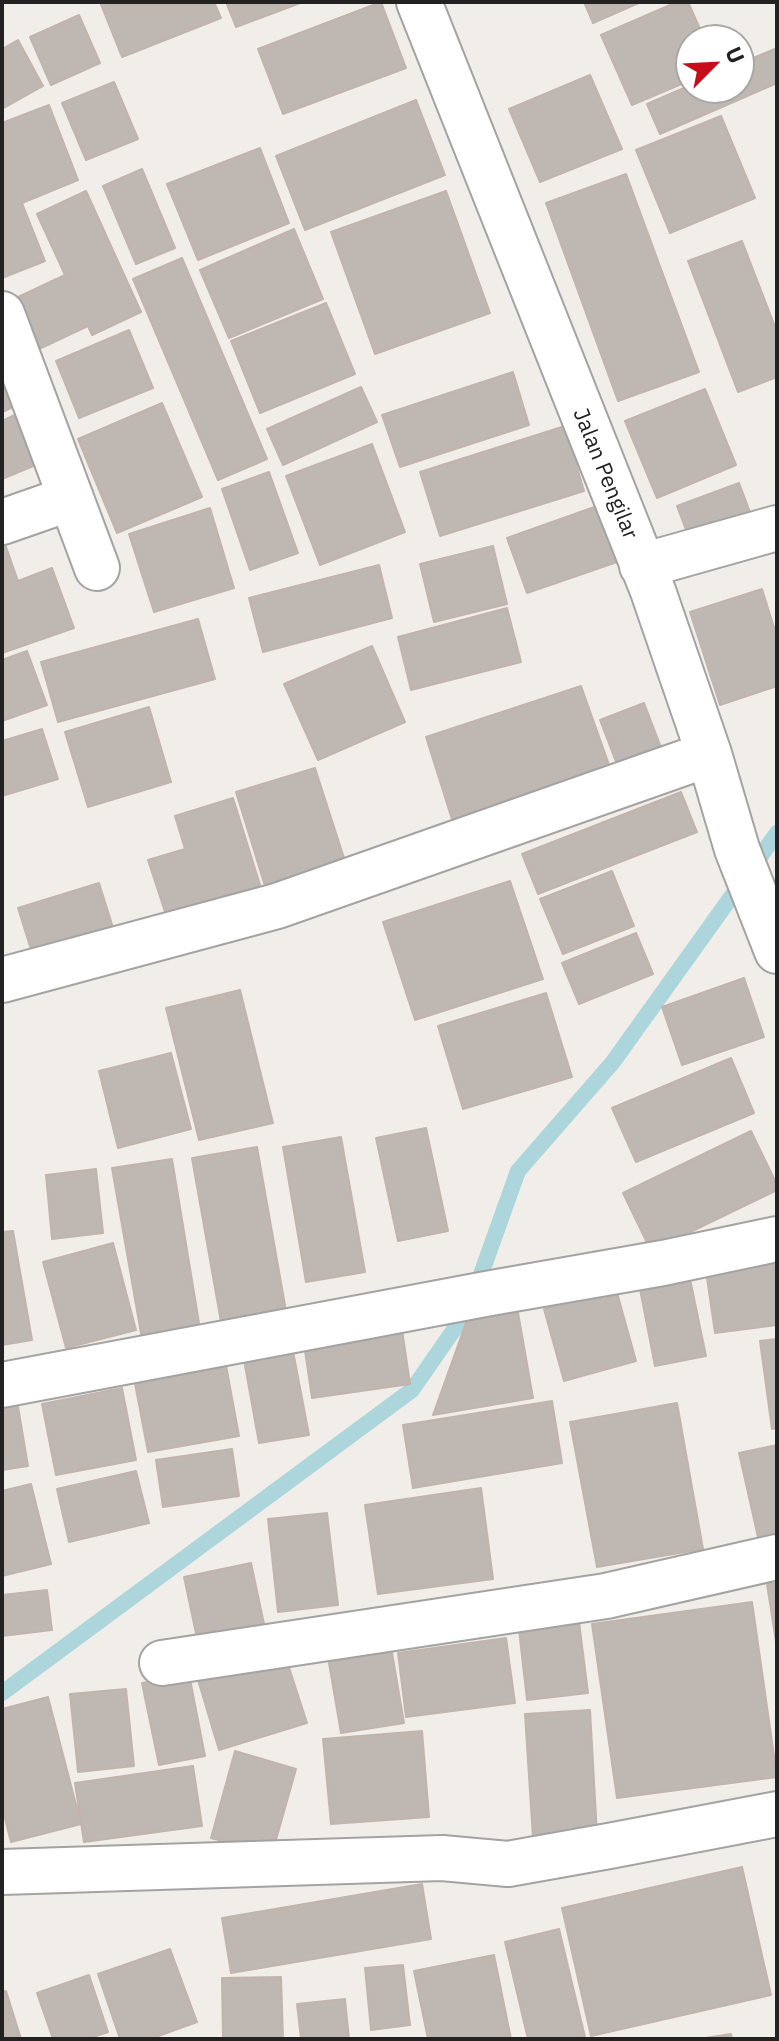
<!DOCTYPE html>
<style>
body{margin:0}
#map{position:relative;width:779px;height:2041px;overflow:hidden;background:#f1eee9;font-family:"IBM Plex Sans",sans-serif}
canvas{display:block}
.frame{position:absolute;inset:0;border:4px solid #222;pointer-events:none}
.north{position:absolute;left:675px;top:24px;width:80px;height:80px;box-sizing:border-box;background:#fff;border:2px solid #a7a7a7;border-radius:50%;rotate:66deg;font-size:22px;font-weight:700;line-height:32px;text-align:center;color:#222}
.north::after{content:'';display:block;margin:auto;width:28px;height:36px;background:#c80c1a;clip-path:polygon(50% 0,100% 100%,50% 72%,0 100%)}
</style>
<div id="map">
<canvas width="779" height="2041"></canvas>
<div class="frame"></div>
<div class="north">U</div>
</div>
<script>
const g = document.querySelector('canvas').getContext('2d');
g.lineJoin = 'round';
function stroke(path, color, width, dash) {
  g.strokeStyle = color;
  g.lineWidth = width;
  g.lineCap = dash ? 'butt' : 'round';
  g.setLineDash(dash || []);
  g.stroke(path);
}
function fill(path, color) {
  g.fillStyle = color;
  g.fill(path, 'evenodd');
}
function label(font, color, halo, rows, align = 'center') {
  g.font = font + ' "IBM Plex Sans",sans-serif';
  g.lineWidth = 6;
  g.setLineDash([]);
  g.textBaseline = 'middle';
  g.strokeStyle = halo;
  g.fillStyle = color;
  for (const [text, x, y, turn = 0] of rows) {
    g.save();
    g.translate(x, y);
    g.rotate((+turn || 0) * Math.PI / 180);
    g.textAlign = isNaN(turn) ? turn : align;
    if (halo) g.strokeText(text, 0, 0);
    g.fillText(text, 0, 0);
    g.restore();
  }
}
stroke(new Path2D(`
 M2,1693L412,1390L469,1308L518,1171L613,1062L777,833`), '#add5dc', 16);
const building = new Path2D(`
 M100,2H214L221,18L122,57Z
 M226,2H303L236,27Z
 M381,2L406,68L283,114L258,49Z
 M584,2H641L593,23Z
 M677,2H688L705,40H691V80L632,105L601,35Z
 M79,15L100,63L51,85L30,37Z
 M18,40L43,86L2,109V49Z
 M777,48V83L660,134L647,104L691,85V88H739V64Z
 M590,75L622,149L540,182L509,109Z
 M114,82L138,139L86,160L62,103Z
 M416,100L445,175L305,230L276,156Z
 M49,105L78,180L22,203L45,261L2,278V123Z
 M721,116L755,198L670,233L636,150Z
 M260,148L289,223L198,260L167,184Z
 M142,169L175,248L136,264L103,186Z
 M626,174L699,372L618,401L546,203Z
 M86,191L141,312L92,335L88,326L39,349L16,298L65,275L37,214Z
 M446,191L490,313L375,354L331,232Z
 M294,229L323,299L229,338L200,270Z
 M742,241L777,332V377L738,392L688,261Z
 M182,258L267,459L218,480L133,279Z
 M326,303L355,374L260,413L231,341Z
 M129,330L153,388L79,418L56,361Z
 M2,367L18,405L2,412Z
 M513,372L529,425L400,467L382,415Z
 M361,387L377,422L283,465L267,429Z
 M705,389L736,465L657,498L625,421Z
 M162,403L202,497L117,533L78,439Z
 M21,412L43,462L2,479V421Z
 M565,426L584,491L440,536L420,472Z
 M372,444L405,532L320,565L286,476Z
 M269,472L298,553L250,570L222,489Z
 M739,483L761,541L699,564L677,506Z
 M600,505L620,561L527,593L507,538Z
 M210,508L234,588L154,612L129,534Z
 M5,544L18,581L52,568L74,628L2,653V545Z
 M493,546L507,604L434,622L420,564Z
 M379,565L392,618L263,652L249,598Z
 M762,589L777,637V686L720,705L690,612Z
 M507,608L521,662L411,690L398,637Z
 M198,619L215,679L58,722L41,662Z
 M372,646L405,722L318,760L284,684Z
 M27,651L47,705L2,721V660Z
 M581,686L613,776L456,832L426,737Z
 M644,703L662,750L618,767L600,720Z
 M149,707L171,782L88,807L65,732Z
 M42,729L58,779L2,796V741Z
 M315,768L345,861L265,886L236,792Z
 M681,792L697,832L538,894L522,854Z
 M233,798L265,901L171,930L148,860L185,849L175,816Z
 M612,871L634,926L563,954L540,899Z
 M510,881L543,979L415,1020L383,922Z
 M99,883L115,934L34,959L18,908Z
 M636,933L653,974L579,1004L562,963Z
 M744,978L764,1037L682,1065L662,1007Z
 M240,990L273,1123L199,1140L166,1008Z
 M546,993L572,1077L463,1109L438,1026Z
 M171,1053L191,1129L118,1148L99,1071Z
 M731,1058L754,1113L636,1162L612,1108Z
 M426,1128L448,1231L398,1241L376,1138Z
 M751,1131L777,1185V1190L651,1251L623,1193Z
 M341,1137L365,1272L306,1282L283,1147Z
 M257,1147L286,1311L221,1322L192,1158Z
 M172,1159L200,1329L142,1339L112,1168Z
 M96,1169L103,1233L52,1239L46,1175Z
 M13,1231L32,1340L2,1345V1232Z
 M113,1243L136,1330L66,1348L43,1262Z
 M777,1247V1325L715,1333L704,1257Z
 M689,1274L706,1356L655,1366L639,1284Z
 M616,1289L636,1361L564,1381L544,1309Z
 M516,1301L533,1398L433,1415L471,1309Z
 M401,1323L410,1384L312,1398L303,1337Z
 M777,1339V1428L772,1429L760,1341Z
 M293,1351L309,1435L259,1443L244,1360Z
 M225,1360L239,1436L148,1452L134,1378Z
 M122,1388L136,1460L56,1475L42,1404Z
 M16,1395L28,1466L2,1470V1398Z
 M552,1401L562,1463L413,1488L403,1425Z
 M677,1403L703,1549L597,1567L570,1422Z
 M777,1445V1533L758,1537L739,1453Z
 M232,1449L239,1496L163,1507L156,1460Z
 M136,1471L149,1523L69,1542L57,1489Z
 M31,1484L51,1564L2,1576V1491Z
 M481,1488L493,1579L378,1594L365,1505Z
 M327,1513L338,1605L278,1612L268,1519Z
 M251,1563L264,1624L197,1638L184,1577Z
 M777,1583V1648L767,1584Z
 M47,1590L52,1630L2,1636V1595Z
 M752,1602L777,1777L617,1798L592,1624Z
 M578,1614L588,1693L527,1700L518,1621Z
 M506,1638L515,1703L406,1717L398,1653Z
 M391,1647L404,1723L341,1733L328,1657Z
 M284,1652L307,1723L219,1750L198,1680Z
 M189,1674L205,1756L159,1765L142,1683Z
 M126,1689L134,1766L78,1772L70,1694Z
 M48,1697L81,1824L11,1842L2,1807V1709Z
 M590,1710L597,1835L533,1838L525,1714Z
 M422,1731L429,1817L331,1824L323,1739Z
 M235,1751L296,1769L272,1854L211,1838Z
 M193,1766L202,1826L84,1842L75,1783Z
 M742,1867L771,1995L591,2036L562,1908Z
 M422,1884L431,1939L231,1973L222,1918Z
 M559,1929L585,2037L575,2039H528L505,1942Z
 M170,1949L197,2022L150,2039H120L98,1974Z
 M494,1955L511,2039H428L414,1971Z
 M403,1965L410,2025L371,2030L365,1968Z
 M89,1975L108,2032L87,2039H53L37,1993Z
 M281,1977L283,2039H223L222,1978Z
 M6,1991L21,2039H2V1992Z
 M345,1999L349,2039H301L297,2004Z
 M731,2034L732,2039H699Z`);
fill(building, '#bfb7b2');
stroke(building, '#c2b4ac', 2);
const minor = new Path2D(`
 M419,2L653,591L709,754L737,849L777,951
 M2,314L97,568
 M2,522L71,498
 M642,566L777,528
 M2,980L277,906L709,754
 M2,1385L491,1293L663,1263L777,1239
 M162,1663L606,1596L777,1557
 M2,1872L442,1858L508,1864L609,1846L777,1814`);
stroke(minor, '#a3a3a3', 48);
stroke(minor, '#fff', 44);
label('22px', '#222', '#fff', [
 ["Jalan Pengilar",605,474,68]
]);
</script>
